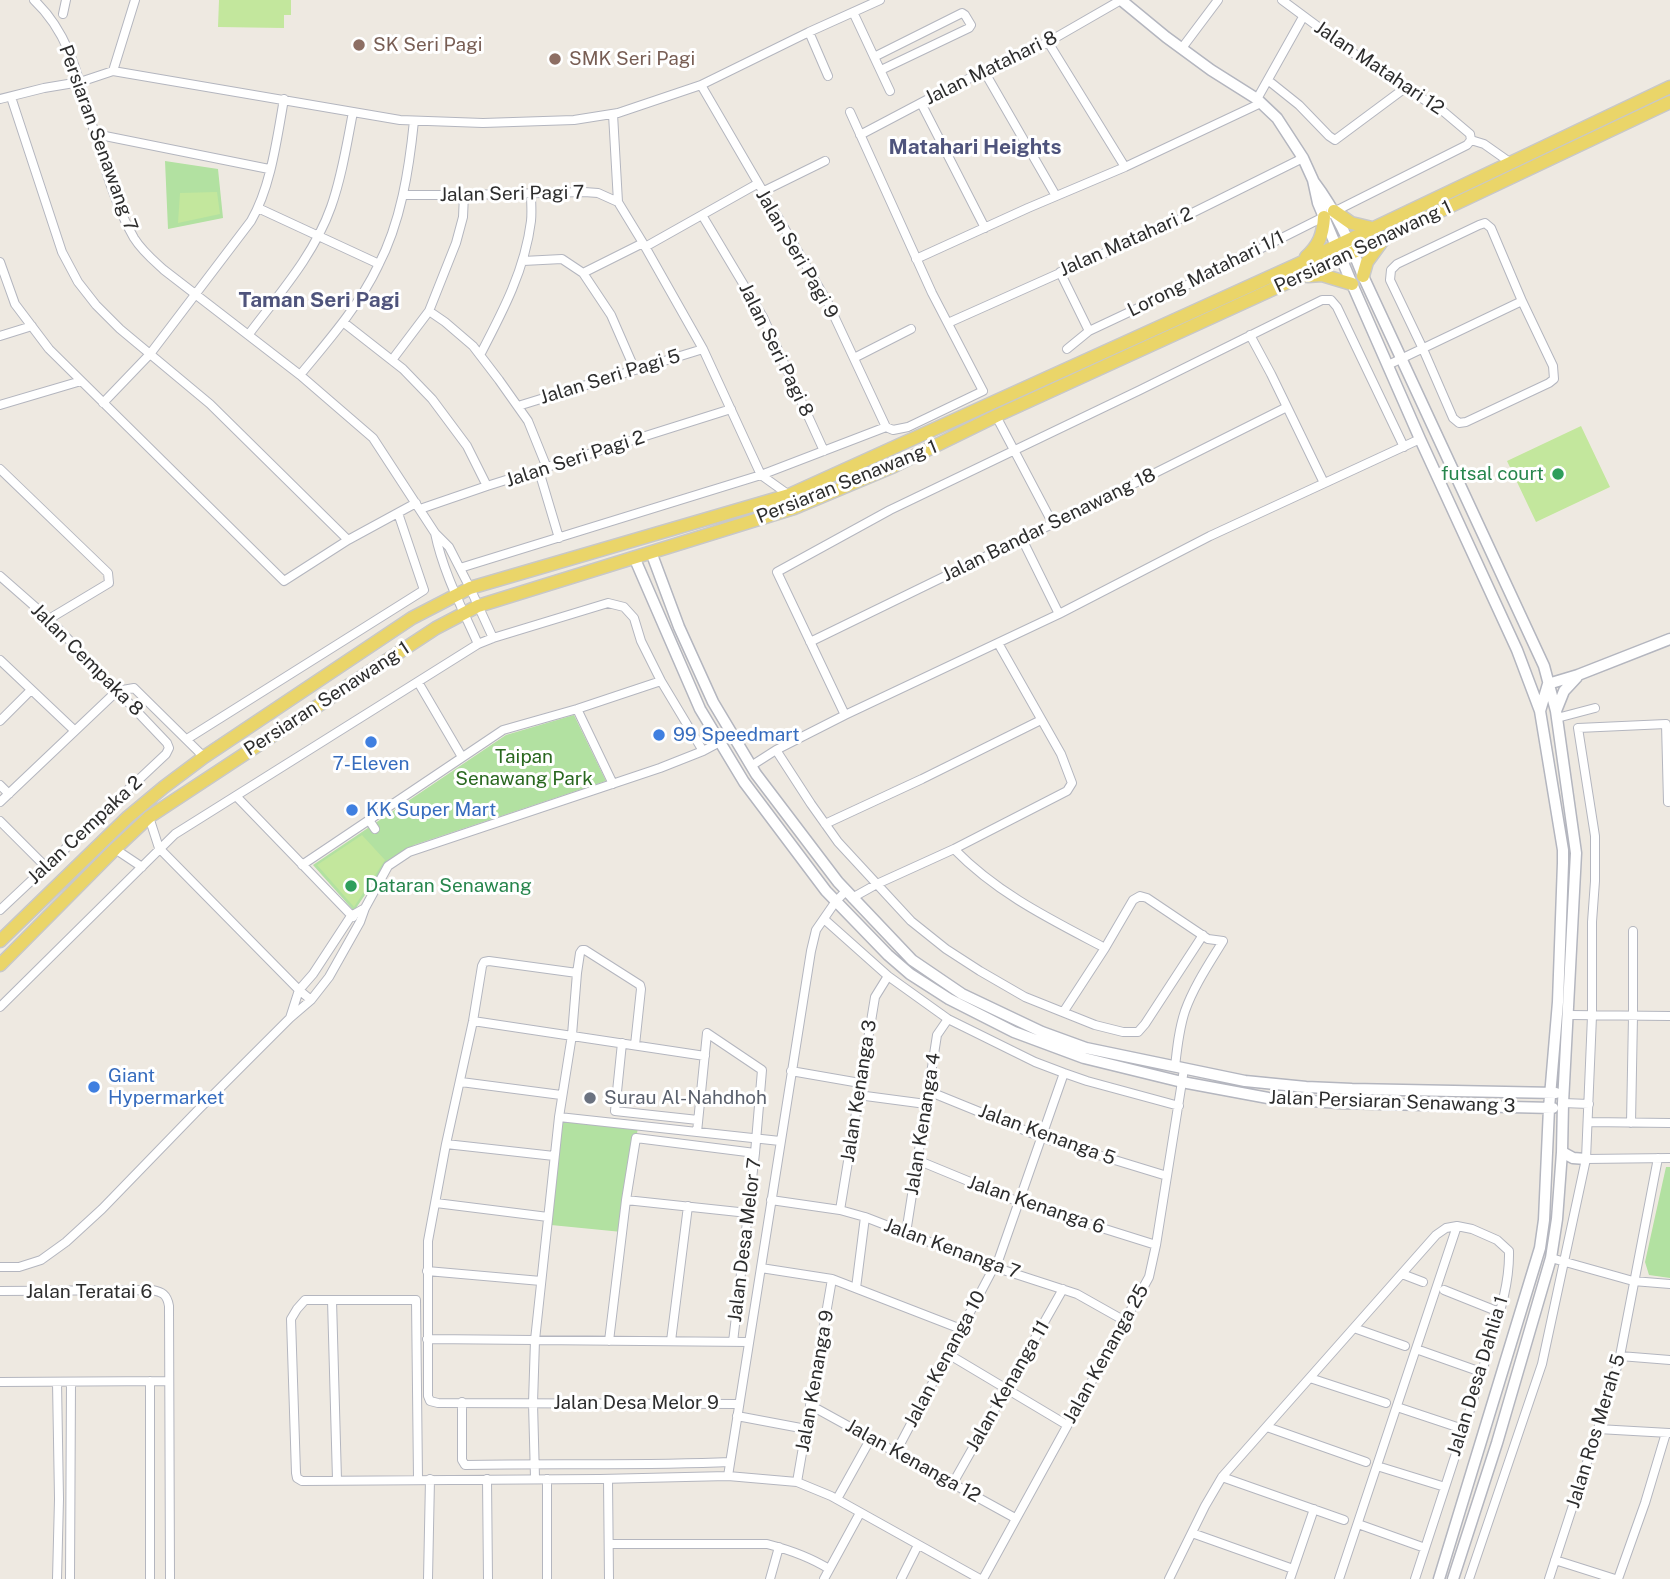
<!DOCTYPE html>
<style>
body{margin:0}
canvas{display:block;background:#eee9e1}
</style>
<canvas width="1670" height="1579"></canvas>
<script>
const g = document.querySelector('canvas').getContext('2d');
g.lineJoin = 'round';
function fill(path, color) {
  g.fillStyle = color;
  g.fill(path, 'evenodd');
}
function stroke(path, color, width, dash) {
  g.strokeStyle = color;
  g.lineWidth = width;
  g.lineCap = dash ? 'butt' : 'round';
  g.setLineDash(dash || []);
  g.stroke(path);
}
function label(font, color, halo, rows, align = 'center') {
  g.font = font + ' "Public Sans",sans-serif';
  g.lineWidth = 6;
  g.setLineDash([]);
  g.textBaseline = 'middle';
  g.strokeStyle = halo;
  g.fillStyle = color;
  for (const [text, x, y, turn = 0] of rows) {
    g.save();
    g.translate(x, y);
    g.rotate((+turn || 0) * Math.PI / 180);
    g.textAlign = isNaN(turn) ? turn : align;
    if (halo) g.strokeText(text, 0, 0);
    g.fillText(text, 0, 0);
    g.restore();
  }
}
fill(new Path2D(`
 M165,161L218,169L223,218L168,229Z
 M574,715L606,781L414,845L388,861L354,911L313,865L506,735Z
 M561,1119L638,1127L622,1232L551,1225Z
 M1666,1167H1670V1278L1649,1275L1645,1262Z`), '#b2e1a1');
fill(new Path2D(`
 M219,0H291V15H284V28L218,27Z
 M217,192L220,214L178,223L180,193Z
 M1581,426L1610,487L1536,522L1507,461Z
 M362,835L385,860L354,907L317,865Z`), '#c3e79d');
const street = new Path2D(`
 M34,0C66,30 77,70 88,111C101,153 112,200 134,238C142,251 153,260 164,270L300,375L373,438L435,533L449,547L470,588L493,638
 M1282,0L1375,69L1444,112L1470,134L1471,140
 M853,12L890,91
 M63,14L66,0
 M809,32L828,76
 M1048,42L1125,167
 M1182,48L1218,0
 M874,57L962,13L965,15L971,25L969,28L881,70
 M113,71L135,0
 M984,71L1056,196
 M1269,81L1299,105L1329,136L1335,140L1405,88
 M701,85L828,303L886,427
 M11,97L62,252L78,282L96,305L120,329L210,404L348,540
 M0,99L44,88L80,82L113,71L400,120L483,123L574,120L618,113L701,85L809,32L880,0
 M1257,99L1303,17
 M921,103L985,228
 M613,114L618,202
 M95,134L269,169
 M860,135L953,86L1048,42L1121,0
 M1471,140L1484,144L1511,163
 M762,192L825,161
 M403,195H464L584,192L598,193L618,202L643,243L703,349L761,475L789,495
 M258,208L379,264
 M702,215L763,317L824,451
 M1485,223L1491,228L1522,301L1553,366L1554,379L1549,383L1466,422L1459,423L1453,418L1423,349L1390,280L1391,270L1397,264L1479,225Z
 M645,247L757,184
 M916,259L1028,208L1125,167L1261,103
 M523,261L562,259L583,273L611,315L635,370
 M0,262L15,304L49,349L284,581L348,540L416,503
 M1060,272L1089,331
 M583,273L643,243
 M429,311L445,322L473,346L499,380L528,421L547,468
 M343,322L403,369L432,399L467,446L487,486
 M948,323L1172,223L1303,158
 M249,334C279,294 314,255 331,207C342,176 347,143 353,112
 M1250,335L1271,374L1324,483
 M0,336L32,326
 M1067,349L1089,331L1206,276L1467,145L1471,140
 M480,355C502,313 525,270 531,221C532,212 531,203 531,193
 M854,358L911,329
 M392,360L429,311L456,243L463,217L464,195
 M1388,365L1522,301
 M300,375C328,341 359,306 378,266C401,222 409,170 414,121
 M103,403L150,354L251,221C271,187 277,138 284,99
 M0,405L81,381
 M518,406L703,349
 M996,416L1053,524
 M0,469L108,573L109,583L49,619
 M539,471L559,538
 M420,509L487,486L731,409
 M435,533C443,572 462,608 478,644
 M1022,539L1059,614
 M460,568L761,475L886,427L893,430L908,427L983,391L932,293L850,112
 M0,576L49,619L167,743L169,748L166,754L0,910
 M810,642L1085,508L1287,407
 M0,660L74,730
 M418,682L462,757
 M577,709L613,784
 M845,715L777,572L890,510L1140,390L1322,300H1331L1337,307L1404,447
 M1557,718L1595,708
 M0,721L31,690
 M187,739L424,590L398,513
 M776,750L811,804L838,842L911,921L946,949L980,971L1025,997L1095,1025L1123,1032H1138L1145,1024L1203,935
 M751,766L776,750L845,715L1059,614L1210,536L1420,439
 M0,785L9,794
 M236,796L353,917
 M0,802L117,691L134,688L204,757
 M149,817L159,848L299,990L311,1000
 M369,820L375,829
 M0,821L46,867
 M825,824L922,779L1041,720
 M115,849L142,867
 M954,849C998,894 1050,919 1105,948
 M302,865L503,730L577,709L661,681
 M852,898L877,884L954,849L1067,791L1072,783L1061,754L998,643
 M824,919L888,976L948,1019L1035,1062L1064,1073L1087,1081L1179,1106
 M577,973L489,961L484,962L482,966L473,1021L446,1144L428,1241V1396L430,1401L438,1403L739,1404
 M0,1007L175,834L478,644L493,638L608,603L624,607L634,618L641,641L661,681L703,751
 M1064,1011L1105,948L1133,900L1140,896L1147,898L1208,939L1223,941C1209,964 1194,986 1185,1011C1179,1029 1177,1048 1175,1067
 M1569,1015L1670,1016
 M290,1018L299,990L313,974L351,916L365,908L388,866L409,852L660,768L703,751L733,735
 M473,1021L705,1056
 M622,1043L615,1111L698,1120
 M791,1071L860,1083
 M461,1082L561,1095
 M928,1091L1046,1139L1167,1176
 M858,1095L926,1104
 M1563,1103L1589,1104
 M559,1117L780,1141
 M1588,1122L1670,1123
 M1631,1123L1633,1016V931
 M697,1132L707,1033L762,1070L755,1153L733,1342
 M446,1144L554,1156
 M1586,1159L1670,1158
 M917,1160L1019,1202L1156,1245
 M626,1200L748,1213
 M771,1200L840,1210L865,1217L994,1267L1077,1294L1125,1321
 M436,1203L548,1217
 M840,1210L875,997L888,976
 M906,1233L937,1035L948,1019
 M1551,1258L1633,1281L1670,1284
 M0,1267H19L41,1260L66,1242L102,1209L199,1109L290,1018L311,1000L329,977L360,922L365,908
 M996,1267L1064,1073
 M761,1268L832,1279L961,1329
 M427,1271L541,1281
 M1402,1274L1423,1282
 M856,1288L865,1217
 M1444,1290L1499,1312
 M0,1291L152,1290C162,1292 167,1294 169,1306L170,1579
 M332,1300L337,1480
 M1354,1328L1405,1346
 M427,1339L749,1342
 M609,1341L626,1200L636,1138L755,1153
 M671,1341L688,1206
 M1416,1349L1481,1372
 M948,1354L1067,1425
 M1620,1356L1670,1360
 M1310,1378L1386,1403
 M0,1382L169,1381
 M57,1382L59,1499L57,1579
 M462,1402V1460L465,1465C554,1463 642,1466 730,1462
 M810,1405L1015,1518
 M1397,1407L1463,1429
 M737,1416L806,1429
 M1267,1427L1366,1462
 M1598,1429L1669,1433
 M896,1452L994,1267
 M1377,1466L1445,1487
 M728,1476L811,951L816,930L836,901L846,891
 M1222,1477L1344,1520
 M535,1478L533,1403L535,1340L559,1117L572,1035L577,973L580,953L582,950H585L640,985L641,989L635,1045
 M418,1479L416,1300H305L297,1309L291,1319L296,1473L297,1478L302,1481L600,1479L728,1476L797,1482L831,1496L980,1579
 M487,1479L488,1579
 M608,1479L609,1579
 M797,1482L832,1279
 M953,1483L1063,1289
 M837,1499L871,1438
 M1358,1524L1425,1548
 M1192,1533L1293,1569
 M609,1544H767C790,1550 810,1557 829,1569
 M1555,1560L1615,1579
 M70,1579L71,1382
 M150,1579V1381
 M428,1579L430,1479
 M547,1579V1479
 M770,1579L779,1547
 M824,1579L860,1513
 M901,1579L918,1545
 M983,1579L1149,1277L1156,1245L1184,1069
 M1169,1579L1205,1506L1222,1477L1436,1235L1446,1228L1457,1226L1472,1229L1497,1240L1509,1251C1510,1290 1494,1329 1484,1365C1462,1437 1438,1508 1415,1579
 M1290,1579L1314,1509
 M1339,1579L1457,1226
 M1469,1579L1542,1364L1586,1159L1592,1016V922L1595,881V836L1578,728L1666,724L1668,802
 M1549,1579L1610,1392L1620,1356L1658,1158
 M1618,1579L1645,1503L1666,1433`);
const secondary = new Path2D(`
 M1121,0L1166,37L1211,70L1257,99L1277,118L1303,158L1313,180L1318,203L1352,284L1420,439L1517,650L1540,711L1563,850V863L1558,1002L1549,1108L1544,1220L1540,1248L1439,1579
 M1314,182C1336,211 1350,243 1363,276L1544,666L1556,711L1576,853L1563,1103L1562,1152L1557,1219L1551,1258L1497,1443L1453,1579
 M651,552L679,627L713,702L756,774L838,882L912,960L962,994L1042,1032L1086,1048L1245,1081L1306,1087L1352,1089L1556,1093
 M634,557L700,709L744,782L826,891L888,955L910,974L949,999L1014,1032L1084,1058L1182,1082L1268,1098L1339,1103L1553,1108
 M1540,711L1548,684L1578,675L1670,639
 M1556,711L1564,691L1577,677
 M1562,1152L1573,1158L1586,1159`);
const primary = new Path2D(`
 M1334,211L1351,223L1372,228
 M1306,257C1319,245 1323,235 1324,217
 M1308,276L1322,275L1352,284
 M1363,276L1367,262L1383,240
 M0,941L128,817L164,787L204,757L412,618L470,588L789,495L1296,265L1670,87
 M0,965L115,849L149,817L436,628L478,606L794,508L894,466L996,416L1341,258L1670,102`);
stroke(street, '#b4b6bf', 10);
stroke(secondary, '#b4b6bf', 13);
stroke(primary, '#c8c8c8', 15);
stroke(street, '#fff', 8);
stroke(secondary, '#fff', 10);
stroke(primary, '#ead569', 12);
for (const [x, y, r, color] of [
 [359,45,7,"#8d6e63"],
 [555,59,7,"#8d6e63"],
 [1558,474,7,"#2e9e5b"],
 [659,735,7,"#3f7fe0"],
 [371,742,7,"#3f7fe0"],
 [352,810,7,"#3f7fe0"],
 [351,886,7,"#2e9e5b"],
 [94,1087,7,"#3f7fe0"],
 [590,1098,7,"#6b7280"]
]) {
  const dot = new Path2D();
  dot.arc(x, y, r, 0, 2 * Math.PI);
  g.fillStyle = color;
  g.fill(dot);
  stroke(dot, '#fff', 2.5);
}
label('19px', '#785e54', '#fff', [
 ["SK Seri Pagi",373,45],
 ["SMK Seri Pagi",569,59]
], 'left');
label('19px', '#2d2d2d', '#fff', [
 ["Jalan Matahari 8",991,68,-26],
 ["Jalan Matahari 12",1379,68,34],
 ["Persiaran Senawang 7",98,138,70],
 ["Jalan Seri Pagi 7",512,194,-1],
 ["Jalan Matahari 2",1126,242,-24],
 ["Persiaran Senawang 1",1363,247,-25],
 ["Jalan Seri Pagi 9",797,254,60],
 ["Lorong Matahari 1/1",1206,274,-26],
 ["Jalan Seri Pagi 8",776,350,64],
 ["Jalan Seri Pagi 5",610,377,-17],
 ["Jalan Seri Pagi 2",575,459,-18],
 ["Persiaran Senawang 1",847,482,-22],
 ["Jalan Bandar Senawang 18",1049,525,-26],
 ["Jalan Cempaka 8",87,660,45],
 ["Persiaran Senawang 1",327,699,-33],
 ["Jalan Cempaka 2",85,830,-43],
 ["Jalan Kenanga 3",859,1091,-81],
 ["Jalan Persiaran Senawang 3",1392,1102,2],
 ["Jalan Kenanga 4",923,1124,-81],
 ["Jalan Kenanga 5",1047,1135,20],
 ["Jalan Kenanga 6",1036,1205,19],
 ["Jalan Desa Melor 7",745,1240,-83],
 ["Jalan Kenanga 7",952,1249,20],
 ["Jalan Teratai 6",89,1292],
 ["Jalan Kenanga 25",1106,1354,-61],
 ["Jalan Kenanga 10",945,1359,-62],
 ["Jalan Desa Dahlia 1",1478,1376,-73],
 ["Jalan Kenanga 9",815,1381,-80],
 ["Jalan Kenanga 11",1008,1386,-60],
 ["Jalan Desa Melor 9",636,1403],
 ["Jalan Ros Merah 5",1596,1431,-73],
 ["Jalan Kenanga 12",913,1461,29]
]);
label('19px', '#27864d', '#fff', [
 ["futsal court",1544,474],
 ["Dataran Senawang",365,886,"left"]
], 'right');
label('19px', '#366cbe', '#fff', [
 ["99 Speedmart",673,735],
 ["7-Eleven",371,764,"center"],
 ["KK Super Mart",366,810],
 ["Giant",108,1076],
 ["Hypermarket",108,1098]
], 'left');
label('19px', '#29681f', '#fff', [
 ["Taipan",524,757],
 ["Senawang Park",524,779]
]);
label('19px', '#5b616d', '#fff', [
 ["Surau Al-Nahdhoh",604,1098]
], 'left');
label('bold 21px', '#4f547c', '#fff', [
 ["Matahari Heights",975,148],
 ["Taman Seri Pagi",319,301]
]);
</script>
